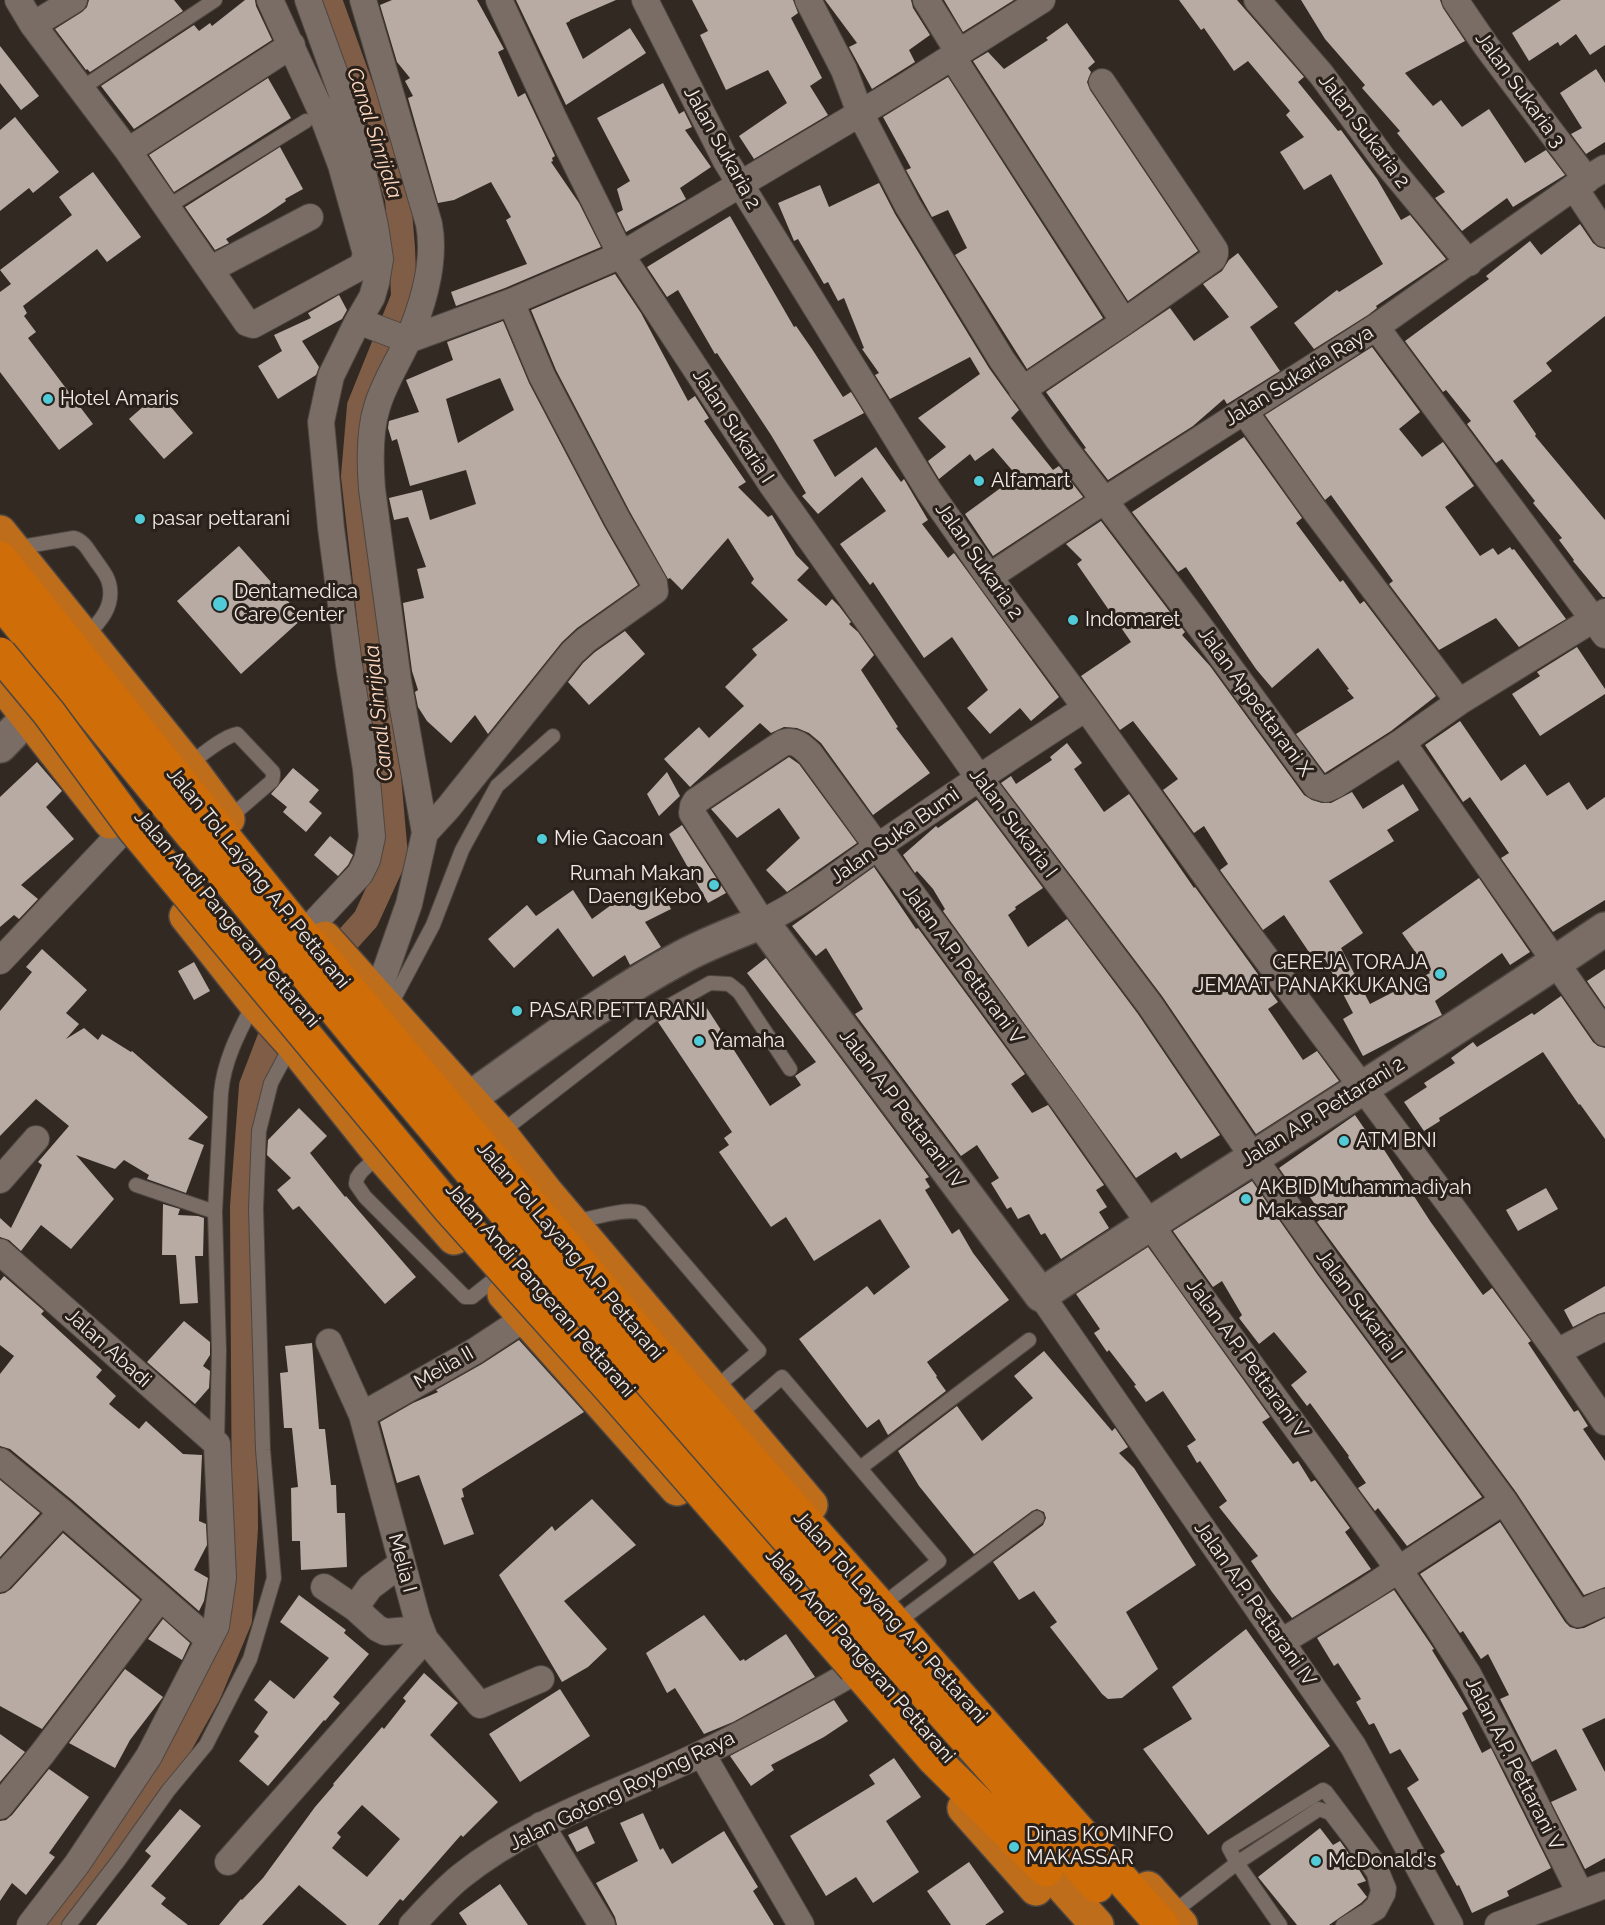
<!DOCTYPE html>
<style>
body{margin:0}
canvas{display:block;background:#332923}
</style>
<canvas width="1605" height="1925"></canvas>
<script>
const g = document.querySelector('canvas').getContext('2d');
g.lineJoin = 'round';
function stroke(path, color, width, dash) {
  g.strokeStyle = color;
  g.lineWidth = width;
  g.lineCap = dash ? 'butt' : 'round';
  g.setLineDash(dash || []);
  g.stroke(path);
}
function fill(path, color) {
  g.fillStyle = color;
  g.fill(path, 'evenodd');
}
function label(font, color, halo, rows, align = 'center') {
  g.font = font + ' Raleway,sans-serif';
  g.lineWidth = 6;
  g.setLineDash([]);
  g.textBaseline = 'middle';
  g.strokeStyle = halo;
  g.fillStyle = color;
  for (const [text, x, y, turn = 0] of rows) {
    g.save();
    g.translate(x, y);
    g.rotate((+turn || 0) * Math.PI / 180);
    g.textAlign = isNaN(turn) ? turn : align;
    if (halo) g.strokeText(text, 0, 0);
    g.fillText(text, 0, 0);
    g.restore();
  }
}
stroke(new Path2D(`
 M55,1925L155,1789L208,1694L239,1620L245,1528L243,1207L252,1086L275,1026L286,1008L366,919L395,856L388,776L354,476L360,406L404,297L402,248L398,199L382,147L329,0`), '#7f5d46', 26);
fill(new Path2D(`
 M89,0H174L183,11L90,72L87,69L86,70L55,29L82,12L87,7Z
 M245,0H255L256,6L272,40L134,129L101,86L194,25L199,31L210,23L212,26Z
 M392,0H477L504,49L498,52L518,97L525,93L555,156L552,158L553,161L551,162L579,203L601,247L505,288L456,306L451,292L527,264L506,220L511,217L491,182L454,200L438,203L408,98L413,96L405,81L410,78L397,62L380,5Z
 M516,0H616L570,20V21L566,23L583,59L630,28L646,53L566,105Z
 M692,0H793L798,13L791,18L822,78L810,86L828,115L754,159L739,136L787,103L768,70L726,90L700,35L708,31Z
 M825,0H911L913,8L930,35L909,50L915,62L872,89L849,47L857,43Z
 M944,0H1014L963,32Z
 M1179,0H1237L1304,77L1298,82L1338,131L1341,130L1377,179L1401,220L1410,215L1446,259L1376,306L1377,308L1368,315L1314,349L1294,323L1337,290L1339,292L1383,264L1331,174L1304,190L1280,152L1304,137L1286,115L1290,111L1248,61L1234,71L1204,28L1201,30Z
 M1301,0H1440L1443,8L1465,41L1405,73L1433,106L1441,100L1462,127L1489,109L1525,163L1546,150L1565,175L1513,207L1507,198L1462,231L1435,198L1445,192L1397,133L1400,131L1362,88L1365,85L1325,39Z
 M1561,0H1605V45L1590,55L1576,34L1560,46L1558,42L1529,61L1512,33Z
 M1067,23L1095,62L1088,68L1091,72L1087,82L1090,90L1198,251L1128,301L973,61L988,52L1004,69L1048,40L1046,38Z
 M0,46L39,96L21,110L0,83Z
 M1596,69L1605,83V142L1586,154L1571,134L1582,128L1560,93Z
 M948,77L1103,318L1027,369L955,255L967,248L948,210L932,217L906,170L911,168L883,117Z
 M268,78L291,118L174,192L149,155Z
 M663,83L679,114L684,111L692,127L685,130L711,167L680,188L686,199L626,232L617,213L623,210L617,189L630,181L597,118Z
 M15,117L59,172L33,193L29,188L0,211V130Z
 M280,147L303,189L285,199L286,201L267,214L226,239L229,243L215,250L185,207Z
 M93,172L141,237L107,262L97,249L23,306L27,313L24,316L36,332L28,338L93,424L59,450L0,372V292L11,284L0,270L72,215L59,197Z
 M879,183L895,214L989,368L1019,410L1011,418L1053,470L1059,466L1083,497L993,556L965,514L1017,476L993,448L975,461L970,454L939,479L928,461L946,447L918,418L980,374L970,357L890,399L875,375L879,373L862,349L864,348L844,298L838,301L828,282L824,284L798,239L794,241L778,203L820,185L829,207Z
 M730,216L794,327L796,326L812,349L843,397L851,392L864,413L813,440L835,477L876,447L901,482L904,479L928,520L922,524L948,558L954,553L1059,697L1031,721L1020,708L990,734L967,708L988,690L952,637L924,658L873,582L870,585L840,544L886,511L862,477L818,514L802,496L806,493L771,435L717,353L715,354L678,290L667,297L647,267Z
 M1580,224L1593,243L1598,247L1605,249V316L1546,363L1552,371L1513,401L1536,434L1535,436L1605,520V597H1603L1573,561L1574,560L1559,540L1562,538L1533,503L1535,501L1502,459L1496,463L1467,424L1471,421L1446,390L1443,392L1405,341L1489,279L1486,276L1530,241L1541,255Z
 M1238,253L1278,307L1250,327L1280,371L1227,404L1224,399L1193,426L1108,480L1084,449L1086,448L1046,392L1170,308L1194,341L1229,317L1203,284L1222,271L1229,260Z
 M615,274L641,313L688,401L695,396L709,418L704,421L746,482L738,487L768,517L772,515L796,555L809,568L797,580L826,606L832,599L839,606L851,622L849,624L858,632L874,655L861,670L898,727L896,728L930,773L873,815L821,743L809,733L797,728L784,727L771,733L760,723L690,787L664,759L699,727L709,738L744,706L725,687L757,655L752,649L788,620L751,583L754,579L728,538L682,590L670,578L668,579L630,512L556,370L531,310Z
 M339,295L347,310L342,319L302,341L319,367L316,375L278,399L258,366L282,351L274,335L311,318L308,313Z
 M503,321L529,383L604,526L638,585L577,628L562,642L488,734L475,715L451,743L427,721L418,707L415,692L418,690L412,671L403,603L424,598L417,569L426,567L408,517L394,520L389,498L422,490L430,520L476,504L466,470L410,486L397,439L392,441L388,428L389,421L419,412L406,380L453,360L447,342ZM500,378L514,410L458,443L446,399Z
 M1372,347L1420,412L1399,429L1422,457L1443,442L1474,486L1445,507L1480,556L1493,548L1498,555L1510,547L1512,550L1514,549L1566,619L1519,647L1496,618L1439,650L1389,584L1393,581L1331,495L1325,500L1265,415Z
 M159,393L193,433L164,459L129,419Z
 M1244,437L1302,518L1296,523L1340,582L1343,580L1360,604L1364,601L1436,696L1391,731L1325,773L1296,734L1354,698L1347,690L1349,689L1318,648L1272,688L1256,669L1186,567L1178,572L1132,512Z
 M1101,521L1185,632L1182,635L1210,666L1304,795L1312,800L1322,803H1331L1352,792L1363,809L1403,784L1419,810L1387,830L1394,841L1329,881L1363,933L1341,948L1370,1004L1430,973L1402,933L1479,878L1530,952L1510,965L1502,953L1435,1001L1442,1015L1363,1056L1343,1019L1353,1013L1325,959L1317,964L1284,915L1263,930L1220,870L1228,864L1204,826L1194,833L1163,790L1178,779L1133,721L1120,730L1081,676L1131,642L1077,564L1082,560L1066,544Z
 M239,546L303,618L241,674L177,601Z
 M625,631L645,654L589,705L568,682L583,663L595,652Z
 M1577,647L1605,689V694L1540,736L1512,694L1540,676L1537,672Z
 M1460,721L1501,781L1525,764L1547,796L1569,782L1587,810L1605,797V900L1553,932L1501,858L1509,853L1470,797L1463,802L1425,745Z
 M1067,743L1082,763L1074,769L1104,812L1129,794L1194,888L1195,887L1278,1002L1268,1009L1303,1060L1317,1051L1339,1081L1256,1134L1162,996L1001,783L1011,776L1016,784L1052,760L1050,757Z
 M789,757L799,764L857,843L787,892L766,870L800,838L779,808L737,838L711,809Z
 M37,762L62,791L46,807L74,839L21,885L38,899L19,919L14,915L0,927V797Z
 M293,768L319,790L309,802L322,813L306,832L283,812L287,807L271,794Z
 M667,772L680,796L659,816L647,794Z
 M977,800L1043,888L1015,907L1016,909L1008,915L1028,947L1067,919L1138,1014L1220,1135L1181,1159L1176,1152L1136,1178L943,911L945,909L933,889L917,871L915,873L903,855L936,826L938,828Z
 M682,825L726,893L708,903L669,834Z
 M330,836L353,855L348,865L338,876L314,855Z
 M874,867L916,929L918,928L1025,1074L1011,1084L1032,1113L1048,1105L1104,1185L1096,1190L1107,1207L1099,1212L1109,1228L1061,1259L1045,1233L1041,1235L1029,1214L1018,1219L1011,1207L1007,1209L991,1183L999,1178L977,1145L961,1156L855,1014L863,1009L826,948L816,956L792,926Z
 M660,887L671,909L645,922L661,947L630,965L625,955L593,977L558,928L514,968L488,939L527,905L536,916L573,890L592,919L618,900L623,906Z
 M42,949L87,990L66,1013L79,1024L66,1039L84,1028L98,1040L102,1034L131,1052L132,1051L208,1117L188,1139L204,1145L186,1193L147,1179L149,1175L124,1160L115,1169L76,1155L114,1199L71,1249L41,1225L21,1251L9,1240L0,1237V1218L11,1228L42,1165L38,1162L69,1126L36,1099L0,1136V1011L32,972L26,967Z
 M766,958L929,1177L925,1179L930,1187L925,1190L952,1234L959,1229L973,1253L1009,1300L927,1362L937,1376L936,1377L946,1391L888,1435L879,1419L867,1428L799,1339L867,1286L874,1295L910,1267L880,1219L814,1261L786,1217L771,1227L719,1152L729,1145L724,1138L732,1132L658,1022L701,999L770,1106L801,1085L795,1076L816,1062L747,973Z
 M194,962L210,991L194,1000L178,971Z
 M1605,969V1007L1587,981Z
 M1561,996L1593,1042L1598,1046L1605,1048V1139L1580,1104L1579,1105L1543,1052L1439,1118L1440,1121L1424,1131L1404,1102L1427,1087L1424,1083L1455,1063L1451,1058L1473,1042L1477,1047L1532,1013L1534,1015Z
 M299,1108L327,1136L310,1153L345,1197L346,1196L416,1277L385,1304L299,1206L293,1210L277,1190L291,1178L267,1155L268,1140Z
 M1355,1115L1377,1147L1381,1145L1430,1221L1483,1295L1492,1288L1531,1341L1528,1343L1574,1412L1578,1410L1588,1426L1583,1429L1605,1461V1587L1584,1595L1516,1492L1317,1222L1324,1217L1300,1183L1293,1188L1279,1168Z
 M1252,1181L1317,1274L1482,1497L1407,1546L1378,1508L1375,1511L1358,1488L1366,1483L1348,1457L1349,1456L1310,1403L1307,1406L1291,1385L1307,1372L1274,1332L1259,1344L1239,1318L1242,1315L1222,1281L1213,1287L1173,1231Z
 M1546,1188L1558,1209L1518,1231L1506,1210Z
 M163,1204L180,1209L178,1215L198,1216L204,1218L203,1256H195L198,1303L180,1304L176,1255H162Z
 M1148,1247L1270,1417L1262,1422L1293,1464L1298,1461L1311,1482L1315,1480L1350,1528L1345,1532L1371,1569L1292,1618L1272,1592L1251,1561L1258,1556L1219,1507L1227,1501L1200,1461L1197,1463L1187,1446L1196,1440L1163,1391L1146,1402L1134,1386L1136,1385L1109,1350L1107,1352L1094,1333L1100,1329L1076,1294Z
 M4,1276L44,1311L41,1314L102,1370L96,1377L116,1396L109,1404L139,1429L146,1421L183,1454L202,1455L199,1521L206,1524L207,1545L194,1570L208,1578L204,1601L199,1611L72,1500L10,1449L0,1446V1374L14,1356L0,1345V1281Z
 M1605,1286V1312L1598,1314L1573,1327L1564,1310Z
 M184,1321L210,1342V1355L203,1366L210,1371L209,1388L195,1404L147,1362Z
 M519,1340L584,1412L462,1489L464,1497L461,1498L474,1534L444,1545L419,1475L397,1483L380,1422L413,1403L438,1392L436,1390L482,1364Z
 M312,1343L319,1429H325L331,1485H336L337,1513H345L347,1567L301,1570L300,1541H292L291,1488L298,1487L292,1428H284L280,1373L288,1372L285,1346Z
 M1044,1351L1112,1431L1115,1428L1128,1447L1119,1453L1134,1468L1196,1565L1126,1612L1158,1669L1122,1698L1108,1699L1102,1694L1050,1627L1057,1622L1034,1591L1019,1600L993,1562L1043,1525L1046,1518L1044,1512L1037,1509L1032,1511L974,1554L919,1486L898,1451L957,1406L982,1441L1033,1398L1014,1376Z
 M0,1480L40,1513L0,1557Z
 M592,1499L636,1545L564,1601L607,1649L588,1667L562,1682L499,1575L552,1526L555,1531Z
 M1500,1522L1565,1622L1570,1627L1577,1629L1584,1628L1605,1618V1718L1582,1729L1605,1772V1858L1585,1869L1551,1802L1577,1790L1556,1749L1532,1762L1500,1699L1509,1695L1488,1654L1481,1659L1463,1631L1460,1633L1420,1574Z
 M63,1533L140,1600L42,1729L0,1706V1594L5,1593L11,1589Z
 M1394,1590L1434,1649L1432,1650L1468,1709L1462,1713L1482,1753L1491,1748L1551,1868L1507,1891L1509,1896L1472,1913L1459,1885L1457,1886L1440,1855L1445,1852L1407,1788L1419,1780L1400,1749L1390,1754L1374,1723L1369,1725L1356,1702L1361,1699L1338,1663L1334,1666L1317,1638Z
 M299,1595L346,1630L344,1633L369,1654L333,1697L340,1703L325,1721L324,1720L268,1786L239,1761L259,1736L254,1732L268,1712L254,1700L270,1680L294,1699L329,1658L280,1622Z
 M704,1615L740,1661L744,1659L745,1661L786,1634L815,1677L733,1722L704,1734L675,1688L667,1693L646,1653Z
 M163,1619L190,1643L182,1660L148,1639Z
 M1246,1629L1330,1746L1208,1835L1143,1749L1192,1719L1172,1687Z
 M125,1669L163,1697L130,1740L115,1768L69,1743Z
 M424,1673L458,1703L430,1735L498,1802L463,1837L461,1835L403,1901L400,1899L378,1925H347L299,1885L262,1925H219L241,1899L242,1900L263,1878L315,1807L334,1785L333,1784L382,1727L384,1729L406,1701L403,1698ZM362,1805L400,1839L367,1877L332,1848L341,1837L337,1833Z
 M560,1689L590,1736L520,1782L489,1734Z
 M834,1700L848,1721L824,1737L771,1765L774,1770L751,1786L730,1756Z
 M0,1734L25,1752L0,1782Z
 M894,1758L921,1797L886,1821L919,1872L873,1903L856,1877L826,1896L790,1836L875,1784L869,1775Z
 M49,1769L89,1797L49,1853L55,1857L26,1895L12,1883L0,1901V1821L6,1820L12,1815Z
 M180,1809L201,1826L151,1886L166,1898L161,1904L188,1925H96L151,1856L145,1851Z
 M643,1813L660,1850L663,1848L672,1864L724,1831L758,1887L753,1891L774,1925H617L615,1917L596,1883L638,1861L620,1823Z
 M587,1826L595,1843L577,1852L568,1835Z
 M1320,1828L1333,1845L1340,1841L1352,1858L1366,1881L1357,1884L1367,1897L1361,1903L1329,1925H1297L1258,1877Z
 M969,1862L1004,1912L985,1925H951L927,1891Z
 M500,1884L528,1925H467L459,1913Z`), '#b7aba3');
const service = new Path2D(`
 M82,88L215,0
 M167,207L306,121
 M15,548L74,538C84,541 88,550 94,558C99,566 107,574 109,583C115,606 100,622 85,637
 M188,765C201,756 222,737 237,734L273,772V776L272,781L228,819
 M389,1008L433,925L462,850L497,786L553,736
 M500,1133L651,1016L710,983L729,984L739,992L790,1069
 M380,1154L361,1172L357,1178L356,1184L365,1197L465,1297H472L492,1281
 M136,1185L215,1212
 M574,1222C591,1219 626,1207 641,1213L759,1351L713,1390
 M736,1417L782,1377L939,1561L891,1598
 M217,1444L219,1351L215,1212L221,1093C224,1060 239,1032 254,1003
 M860,1468L1029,1340
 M907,1615L1037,1518
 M1171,1914L1237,1863L1319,1809L1330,1813L1353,1843L1374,1874L1378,1891L1374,1903L1367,1910L1343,1925
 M69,1925L119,1860L168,1791L206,1745L250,1659L274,1578L263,1450L256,1209L259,1131L271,1083L292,1044
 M1280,1925L1237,1863L1229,1848L1323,1790L1326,1792L1378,1861L1389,1888L1388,1895L1379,1912L1357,1925`);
const minor = new Path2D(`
 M18,0L33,25L128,151L247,323L253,325L362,266L366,254L341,165L320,109L270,0
 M308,0L341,91L359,154L375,226L380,259L376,283L372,297L358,321L331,376L321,422L331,528L349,665L366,769L372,837L367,860L360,874L313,924
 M363,0L429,224C436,261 423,305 408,340C398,362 384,383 377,407C369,432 370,463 372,489L398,680L425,833L409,904L377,995
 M499,0L554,119L621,255L772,485L979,778L1150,1005L1253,1157L1329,1265L1504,1501L1578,1614L1605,1602
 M645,0L726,161L929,491L989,577L1086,708L1236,918L1454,1210L1557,1352L1605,1422
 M808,0L844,70L860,113L908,206L1002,360L1057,438L1198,624L1316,786L1326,789L1335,785L1402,742L1459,702L1605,612
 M926,0L959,53
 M1257,0L1321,74L1387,164L1469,263
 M1455,0L1487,47L1587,180
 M33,25L74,0
 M953,58L1124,322L1213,259L1215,254V250L1102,82
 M128,151L292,45
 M1574,187L1605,234
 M211,269L310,217
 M358,321L408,340L511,302L621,255L901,89L1042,0
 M1376,327L1605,635
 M1022,390L1124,322
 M1244,411L1310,504L1459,702
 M989,577L1105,500L1376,327L1574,187L1605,168
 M1086,708C1017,752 949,798 880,845C841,872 805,902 762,922L692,813L693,806L696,801L783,743C794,739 802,746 810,754L1069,1109L1192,1284L1387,1553L1436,1624L1468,1674L1519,1770L1580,1893
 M1402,742L1605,1033
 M425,833L448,808L572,653L586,640L655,591L654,583L617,519L542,376L511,302
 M0,961L120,834
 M0,1180L36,1139
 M0,1252L217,1444L223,1578L216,1626L149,1756L77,1864L30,1925
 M1041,1295L1353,1746L1450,1925
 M329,1342L362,1415L417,1618L425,1639L480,1705L541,1679
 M1557,1352L1605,1327
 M362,1415L475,1351L525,1318
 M0,1461L62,1512L209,1640
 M0,1579L62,1512
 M324,1587L355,1608L377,1628L385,1632L421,1629
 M355,1608L370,1587L402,1563
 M1281,1642L1367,1590L1504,1501
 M702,1754L801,1925
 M0,1806L42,1754L160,1598
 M541,1825L602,1925
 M228,1862L425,1639
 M412,1925C427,1909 443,1891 460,1877C532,1819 621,1793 703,1753C752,1730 799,1703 847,1676
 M1498,1925L1605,1885`);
const tertiary = new Path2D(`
 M0,746L28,717
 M470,1098C539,1049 607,997 682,957C708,943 735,933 762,922L1041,1295C1228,1171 1420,1055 1605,929`);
const trunk = new Path2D(`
 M0,532L188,765L228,819
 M0,682L110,822
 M186,916L254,1002L292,1044L380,1154L454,1238
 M325,938L500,1133L547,1193L811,1505
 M504,1294L677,1489
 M964,1808L1036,1889
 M1028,1848L1097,1925
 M1148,1888L1181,1925`);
const motorway = new Path2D(`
 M0,558L298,929L650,1346L1162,1925
 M0,601L365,1046L654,1389L1097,1886
 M855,1668L933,1758L1046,1870`);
stroke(service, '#4e4640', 16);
stroke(minor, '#4e4640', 28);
stroke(tertiary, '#4e4640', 36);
stroke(trunk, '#4e4640', 36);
stroke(motorway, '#4e4640', 36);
stroke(service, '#796d66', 14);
stroke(minor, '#796d66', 26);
stroke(tertiary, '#796d66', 33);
stroke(trunk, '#be6d1b', 33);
stroke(motorway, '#cf6d08', 33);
const motorwayBridge = new Path2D(`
 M0,654L49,713L134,829L448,1207L610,1388L855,1668`);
stroke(motorwayBridge, '#4e4640', 36, []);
stroke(motorwayBridge, '#cf6d08', 33);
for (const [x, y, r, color] of [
 [48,399,6,"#52cbd9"],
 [979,481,6,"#52cbd9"],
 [140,519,6,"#52cbd9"],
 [220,604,8,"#52cbd9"],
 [1073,620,6,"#52cbd9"],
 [542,839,6,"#52cbd9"],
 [714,885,6,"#52cbd9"],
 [1440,974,6,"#52cbd9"],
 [517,1011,6,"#52cbd9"],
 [699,1041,6,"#52cbd9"],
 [1344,1141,6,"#52cbd9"],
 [1246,1199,6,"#52cbd9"],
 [1014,1847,6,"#52cbd9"],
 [1316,1861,6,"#52cbd9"]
]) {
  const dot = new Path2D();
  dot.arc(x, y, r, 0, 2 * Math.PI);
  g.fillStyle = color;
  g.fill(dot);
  stroke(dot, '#29201a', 2);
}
label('20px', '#f1eae6', '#29201a', [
 ["Jalan Sukaria 3",1520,90,54],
 ["Jalan Sukaria 2",1364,131,53],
 ["Jalan Sukaria 2",722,148,61],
 ["Jalan Sukaria Raya",1299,376,-32],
 ["Jalan Sukaria I",733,426,57],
 ["Jalan Sukaria 2",979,561,55],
 ["Jalan Appettarani X",1255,702,54],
 ["Jalan Sukaria I",1013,823,53],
 ["Jalan Suka Bumi",895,836,-35],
 ["Jalan Tol Layang A.P. Pettarani",258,878,51],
 ["Jalan Andi Pangeran Pettarani",227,919,50],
 ["Jalan A.P. Pettarani V",963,965,54],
 ["Jalan A.P Pettarani IV",902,1109,53],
 ["Jalan A.P. Pettarani 2",1323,1112,-32],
 ["Jalan Tol Layang A.P. Pettarani",570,1251,50],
 ["Jalan Andi Pangeran Pettarani",540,1290,49],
 ["Jalan Sukaria I",1359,1305,54],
 ["Jalan Abadi",108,1348,42],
 ["Jalan A.P. Pettarani V",1247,1359,54],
 ["Melia II",444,1368,-30],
 ["Melia I",402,1563,75],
 ["Jalan A.P. Pettarani IV",1255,1604,55],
 ["Jalan Tol Layang A.P. Pettarani",890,1617,48],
 ["Jalan Andi Pangeran Pettarani",860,1656,49],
 ["Jalan A.P. Pettarani V",1514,1764,63],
 ["Jalan Gotong Royong Raya",622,1791,-26]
]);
label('20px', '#f1eae6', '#29201a', [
 ["Hotel Amaris",60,399],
 ["Alfamart",991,481],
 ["pasar pettarani",152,519],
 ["Dentamedica",234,592],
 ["Care Center",234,615],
 ["Indomaret",1085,620],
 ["Mie Gacoan",554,839],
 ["Rumah Makan",702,874,"right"],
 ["Daeng Kebo",702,897,"right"],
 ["GEREJA TORAJA",1428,963,"right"],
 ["JEMAAT PANAKKUKANG",1428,986,"right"],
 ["PASAR PETTARANI",529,1011],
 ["Yamaha",711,1041],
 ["ATM BNI",1356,1141],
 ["AKBID Muhammadiyah",1258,1188],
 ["Makassar",1258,1211],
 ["Dinas KOMINFO",1026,1835],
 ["MAKASSAR",1026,1858],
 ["McDonald's",1328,1861]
], 'left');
label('italic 21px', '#fcd7bf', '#29201a', [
 ["Canal Sinrijala",374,133,72],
 ["Canal Sinrijala",379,713,-96]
]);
</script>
